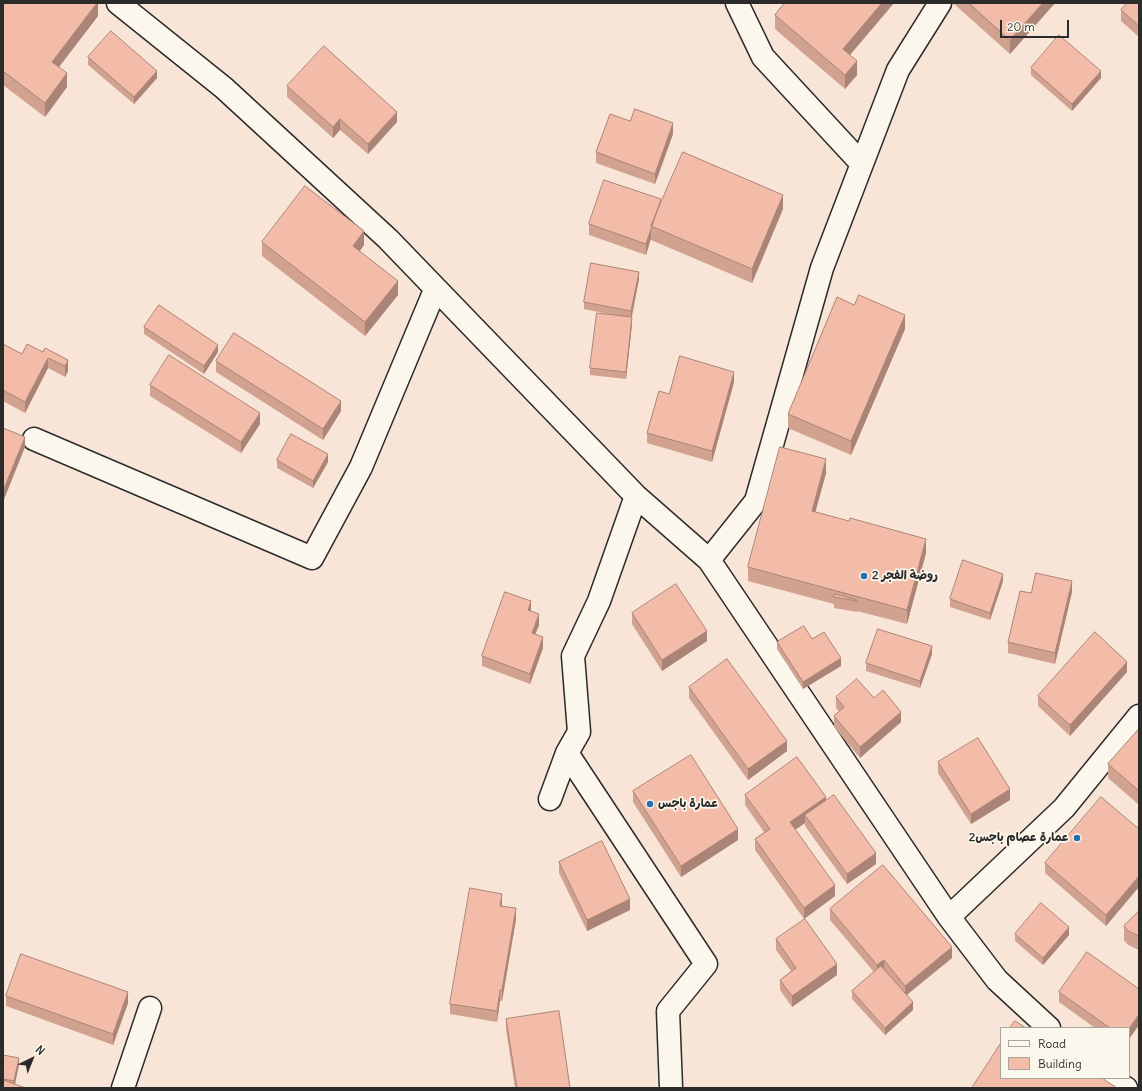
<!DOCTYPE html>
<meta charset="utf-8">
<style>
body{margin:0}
#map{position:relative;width:1142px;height:1091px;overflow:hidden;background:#f9e5d8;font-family:Delius,sans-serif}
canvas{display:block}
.frame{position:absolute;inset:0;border:4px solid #2b2b2b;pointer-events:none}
.legend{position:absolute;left:1000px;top:1027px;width:130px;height:52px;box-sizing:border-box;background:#fbf7ec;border:1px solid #a8a59f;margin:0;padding:5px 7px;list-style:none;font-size:12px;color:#2b2b2b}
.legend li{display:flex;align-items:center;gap:8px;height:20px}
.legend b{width:20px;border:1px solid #a8a59f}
.north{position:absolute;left:12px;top:1039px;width:40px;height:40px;-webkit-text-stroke:3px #fbf7ec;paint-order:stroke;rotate:43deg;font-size:11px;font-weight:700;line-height:16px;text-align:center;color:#2b2b2b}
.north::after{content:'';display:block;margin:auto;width:14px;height:18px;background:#2b2b2b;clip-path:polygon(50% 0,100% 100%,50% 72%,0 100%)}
.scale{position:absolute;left:1000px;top:20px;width:69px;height:18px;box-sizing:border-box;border:2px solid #2b2b2b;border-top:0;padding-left:5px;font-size:12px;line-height:14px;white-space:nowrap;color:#2b2b2b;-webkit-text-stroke:3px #fbf7ec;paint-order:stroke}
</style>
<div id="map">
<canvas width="1142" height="1091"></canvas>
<div class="frame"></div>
<ul class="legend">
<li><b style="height:5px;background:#fbf7ec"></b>Road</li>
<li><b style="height:11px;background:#f3bca8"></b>Building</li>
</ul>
<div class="north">N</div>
<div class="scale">20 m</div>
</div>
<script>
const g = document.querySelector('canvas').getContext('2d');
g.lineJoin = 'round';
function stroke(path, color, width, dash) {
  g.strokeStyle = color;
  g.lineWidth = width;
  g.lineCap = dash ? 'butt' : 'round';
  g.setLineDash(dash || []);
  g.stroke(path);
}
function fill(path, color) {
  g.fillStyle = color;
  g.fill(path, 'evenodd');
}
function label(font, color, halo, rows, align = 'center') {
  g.font = font + ' Delius,"Playpen Sans Arabic",sans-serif';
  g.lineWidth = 3.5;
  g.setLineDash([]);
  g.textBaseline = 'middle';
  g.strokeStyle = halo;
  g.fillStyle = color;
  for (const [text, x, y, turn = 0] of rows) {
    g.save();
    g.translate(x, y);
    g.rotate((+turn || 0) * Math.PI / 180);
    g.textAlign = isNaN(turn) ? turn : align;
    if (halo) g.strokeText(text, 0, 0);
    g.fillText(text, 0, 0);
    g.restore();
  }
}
const minor = new Path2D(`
 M118,3L224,88L388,239L636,496L709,560
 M737,3L763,57L862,164
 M940,3L898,70L822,268L756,501L709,560L949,917L1064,808L1139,716
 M34,439L312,558L361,467L435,290
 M567,753L706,964L668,1011L671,1088
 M550,799L567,753L579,732L573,656L599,601L636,496
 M949,917L997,980L1049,1028
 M1110,1078L1126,1088
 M123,1088L150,1008`);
stroke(minor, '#2b2b2b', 25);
stroke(minor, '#fbf7ec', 22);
fill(new Path2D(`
 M3,3H98V16L59,67L67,87L45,117L3,85Z
 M785,3H894L850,55L857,75L845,89L775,29V15Z
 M953,3H1055L1010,54Z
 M1139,3V37L1121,21V10Z
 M88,57L157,78L134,104L88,65Z
 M1031,68L1101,78L1072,111L1031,75Z
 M287,86L397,122L368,154L340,130L333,138L287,97Z
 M630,121L673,134L655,184L596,163V152Z
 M661,203L783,209L752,283L651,240V238L646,255L589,235V224Z
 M262,242L364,245L360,251L398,295L365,336L262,256Z
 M639,279L632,317V324L626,379L590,375V368L608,314L584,309V302Z
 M144,327L218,352L204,374L144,334Z
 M905,329L851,455L788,428V414Z
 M3,344L22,354L43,352L68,360V371L65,377L48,368L25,413L3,401Z
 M216,361L341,411L323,440L216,372Z
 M734,382L712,462L647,443V433L669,394Z
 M150,385L260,424L241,453L150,396Z
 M277,460L328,462L313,488L277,468Z
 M826,473L815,512L926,553L907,624L857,611V612L834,608V604L748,581V567Z
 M1003,581L990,620L950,607V599Z
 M1072,592L1055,664L1008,653V642L1031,593Z
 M531,611L539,625L535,634L543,648L530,684L482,666V656Z
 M632,613L707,641L662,671L632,624Z
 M812,639L841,666L803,689L777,649V642Z
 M932,654L920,688L866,671V663Z
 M1127,672L1070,736L1038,706V696Z
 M689,687L787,751L748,780L689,698Z
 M836,697L874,698L901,722L860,758L834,727V716L839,711L836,708Z
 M1139,729V805L1108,778V764Z
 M938,762L1010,800L971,824L938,773Z
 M633,791L738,840L681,877L633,802Z
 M745,795L826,800L876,864L847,884L805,826V823L795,830L835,896L804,919L755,850V839L764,832L745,805Z
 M1139,829L1106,926L1045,873V863Z
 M559,862L630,910L587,931L559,873Z
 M502,905V906L516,919L502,1001H500L497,1022L450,1014V1004Z
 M830,909L952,958L907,995L913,1010L885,1035L852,999V991L874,972L830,920Z
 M1139,911V950L1128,945L1124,940V926Z
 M1015,934L1069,935L1043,965L1015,941Z
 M776,939L837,975L792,1007L780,990V980L791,971L776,950Z
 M1059,992L1139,1025L1129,1039V1028H1095L1059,1002Z
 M6,996L128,1003L113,1045L6,1006Z
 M506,1019L570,1088H515L506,1029Z
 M3,1055L19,1065L15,1084L3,1088Z`), '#d1a290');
fill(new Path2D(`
 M97,3H98V16L52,76V62Z
 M882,3H894L843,63V49Z
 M1043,3H1055L1010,54V40Z
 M857,61V75L845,89V75Z
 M157,71V78L134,104V97Z
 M1101,71V78L1072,111V104Z
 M67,73V87L45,117V103Z
 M397,112V122L368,154V144Z
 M340,119V130L333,138V127Z
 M673,123V134L655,184V174Z
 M783,195V209L752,283V269Z
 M651,227V238L646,255V244Z
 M364,231V245L353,260V246Z
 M639,272V279L631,319V311Z
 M398,281V295L365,336V322Z
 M905,315V329L851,455V441Z
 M632,317V324L626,379V372Z
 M218,345V352L204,374V366Z
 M48,358V368L25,413V402Z
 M68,360V371L65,377V366Z
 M734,372V382L712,462V451Z
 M341,401V411L323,440V429Z
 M260,413V424L241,453V442Z
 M25,437V447L3,502V491Z
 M328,454V462L313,488V481Z
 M826,459V473L812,525V511Z
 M926,539V553L907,624V610Z
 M1003,574V581L990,620V613Z
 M1072,581V592L1055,664V653Z
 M531,601V612L528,610Z
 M539,614V625L532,643V633Z
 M707,631V641L662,671V660Z
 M543,637V648L530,684V674Z
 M932,646V654L920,688V681Z
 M841,658V666L803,689V682Z
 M1127,662V672L1070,736V725Z
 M901,712V722L860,758V747Z
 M787,741V751L748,780V769Z
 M1010,789V800L971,824V814Z
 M826,797V808L805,815V823L790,833V822Z
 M738,829V840L681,877V866Z
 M876,853V864L847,884V874Z
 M1139,876V887L1106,926V915Z
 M835,885V896L804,919V908Z
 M502,894V905L500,916V906Z
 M630,899V910L587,931V920Z
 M516,908V919L502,1001V990Z
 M1069,927V935L1043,965V958Z
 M952,947V958L905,996V986Z
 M884,960V970L877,976V965Z
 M837,964V975L792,1007V996Z
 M500,990V1001L497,1022V1011Z
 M128,992V1003L113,1045V1034Z
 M913,1002V1010L885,1035V1028Z
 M1139,1014V1025L1129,1039V1029Z
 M19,1058V1065L14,1088V1081Z`), '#aa8476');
const building = new Path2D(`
 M3,3H97L52,62L67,73L45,103L3,71Z
 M785,3H882L843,49L857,61L845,75L775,15Z
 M969,3H1043L1010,40Z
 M1127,3H1139V26L1121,10Z
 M111,31L157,71L134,97L88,57Z
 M1059,35L1101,71L1072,104L1031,68Z
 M324,46L397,112L368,144L340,119L333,127L287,86Z
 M635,109L673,123L655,174L596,152L610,114L630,121Z
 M683,152L783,195L752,269L651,226Z
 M604,180L661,199L646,244L589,224Z
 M305,186L364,231L353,246L398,281L365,322L262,242Z
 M591,263L639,272L631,311L584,302Z
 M859,295L905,315L851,441L788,414L837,297L854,305Z
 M159,305L218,345L204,366L144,327Z
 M597,313L632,317L626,372L590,368Z
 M234,333L341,401L323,429L216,361Z
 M3,344L22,354L27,344L43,352L45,348L68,360L65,366L48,358L25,402L3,390Z
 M169,355L260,413L241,442L150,385Z
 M680,356L734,372L712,451L647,433L659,391L669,394Z
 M3,428L25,437L3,491Z
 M291,434L328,454L313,481L277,460Z
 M780,447L826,459L812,511L849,521L850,518L926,539L907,610L748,567Z
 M963,560L1003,574L990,613L950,599Z
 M1036,573L1072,581L1055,653L1008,642L1020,591L1031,593Z
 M676,584L707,631L662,660L632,613Z
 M505,592L531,601L528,610L539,614L532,633L543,637L530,674L482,656Z
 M835,594L857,600V601L834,597Z
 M804,626L812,639L824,632L841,658L803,682L777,642Z
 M878,629L932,646L920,681L866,663Z
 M1095,632L1127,662L1070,725L1038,696Z
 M727,659L787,741L748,769L689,687Z
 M857,679L874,698L883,690L901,712L860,747L834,716L844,707L836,697Z
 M1139,729V791L1108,764Z
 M978,738L1010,789L971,814L938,762Z
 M691,755L738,829L681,866L633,791Z
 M797,757L826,797L790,822L835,885L804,908L755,839L770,829L745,795Z
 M834,795L876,853L847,874L805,815Z
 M1101,797L1139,829V876L1106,915L1045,863Z
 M602,841L630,899L587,920L559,862Z
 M883,865L952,947L905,986L884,960L877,965L830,909Z
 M470,888L502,894L500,906L516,908L502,990H500L497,1011L450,1004Z
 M1041,903L1069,927L1043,958L1015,934Z
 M1139,911V936L1128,931L1124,926Z
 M805,919L837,964L792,996L780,980L796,968L776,939Z
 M1087,952L1139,989V1014L1129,1029V1028H1110L1059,992Z
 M21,954L128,992L113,1034L6,996Z
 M881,966L913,1002L885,1028L852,991Z
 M559,1011L570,1088H517L506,1019Z
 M1015,1021L1026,1028H1010Z
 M1001,1043V1078H1102L1117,1088H972Z
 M3,1055L19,1058L14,1081L3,1079Z
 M3,1080L26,1088H3Z`);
fill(building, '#f3bca8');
stroke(building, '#aa8476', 1);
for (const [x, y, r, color] of [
 [864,576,4,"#1f6fb2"],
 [650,804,4,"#1f6fb2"],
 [1077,838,4,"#1f6fb2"]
]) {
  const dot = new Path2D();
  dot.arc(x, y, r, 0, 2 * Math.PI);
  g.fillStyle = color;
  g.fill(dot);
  stroke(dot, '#fbf7ec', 1.5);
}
label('bold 12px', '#2b2b2b', '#fbf7ec', [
 ["روضة الفجر 2",872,576],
 ["عمارة باجس",658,804],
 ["عمارة عصام باجس2",1069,838,"right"]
], 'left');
</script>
